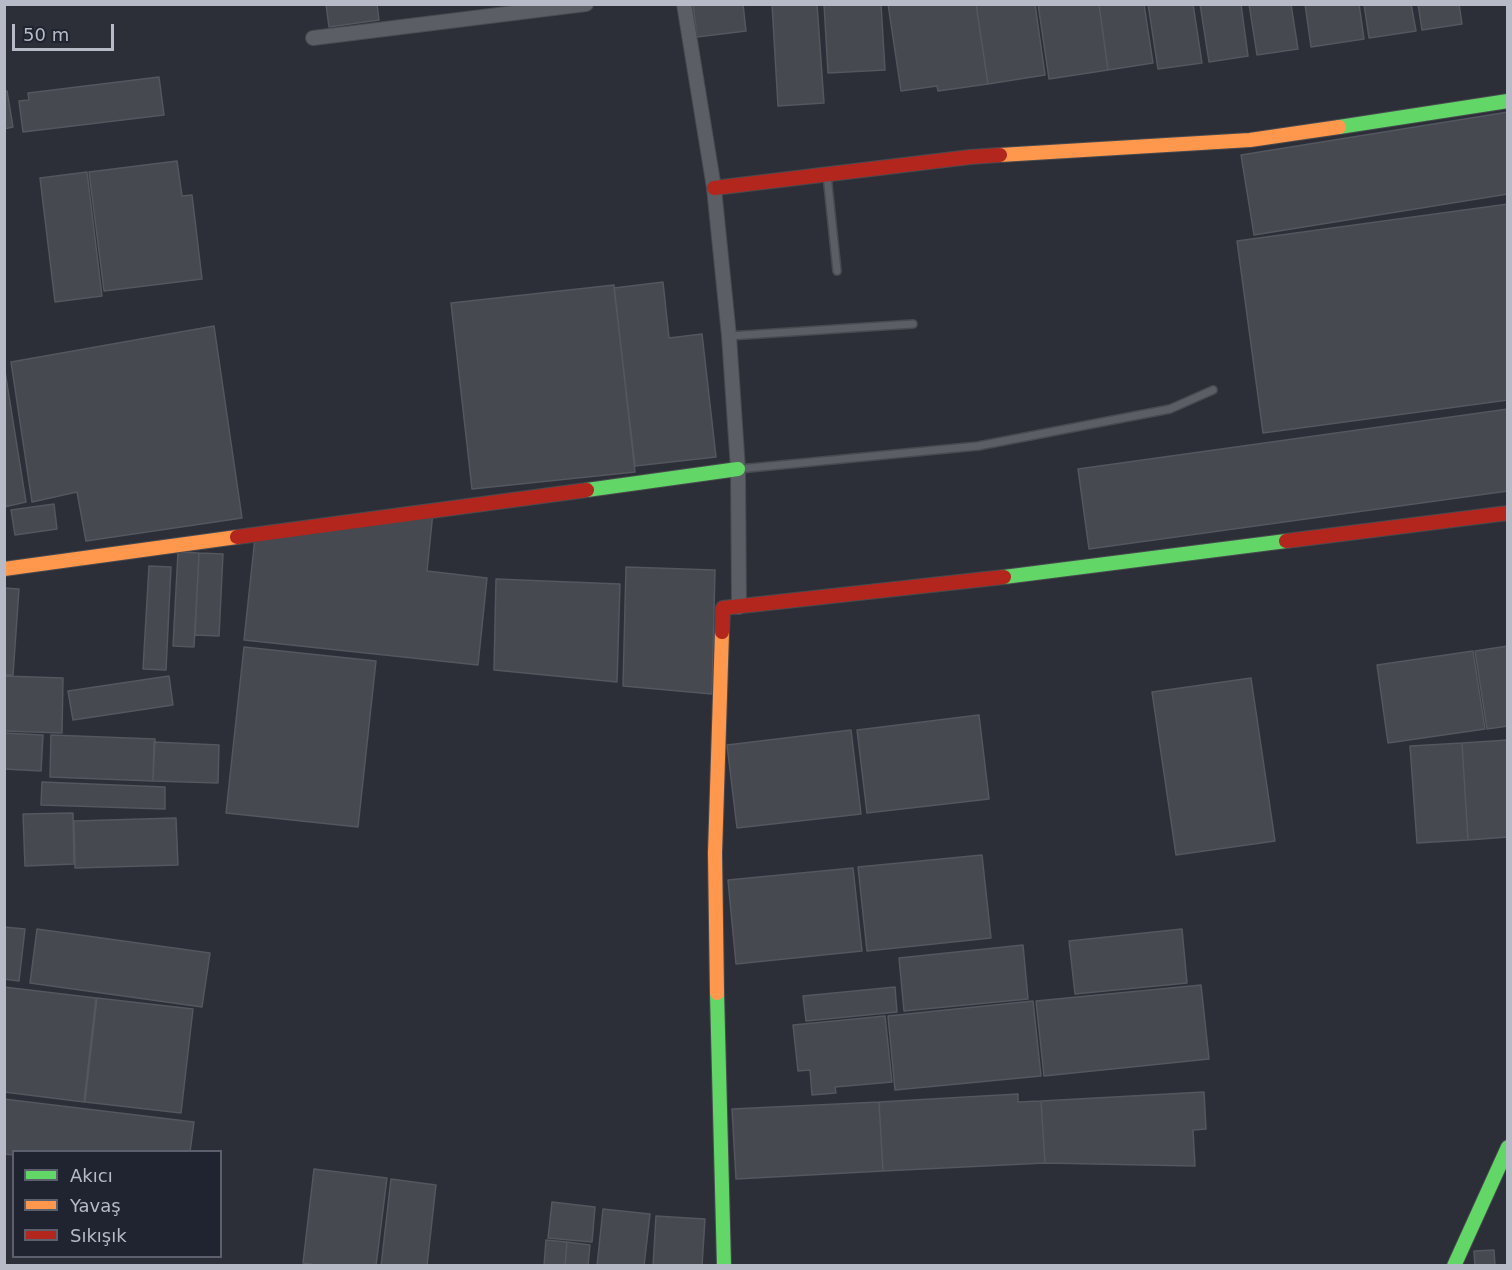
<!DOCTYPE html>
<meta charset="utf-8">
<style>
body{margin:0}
#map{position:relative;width:1512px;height:1270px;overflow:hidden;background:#2c2f37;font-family:"DejaVu Sans",sans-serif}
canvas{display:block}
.frame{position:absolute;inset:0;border:6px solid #b6bbc7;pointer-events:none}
.legend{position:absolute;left:12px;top:1150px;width:210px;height:108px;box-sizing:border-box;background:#202431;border:2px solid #5c606d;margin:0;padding:8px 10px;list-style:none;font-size:18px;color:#b6bbc7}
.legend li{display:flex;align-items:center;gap:12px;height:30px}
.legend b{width:30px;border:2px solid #5c606d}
.scale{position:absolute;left:12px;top:24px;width:102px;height:27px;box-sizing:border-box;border:3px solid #b6bbc7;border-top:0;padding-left:8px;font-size:18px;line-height:21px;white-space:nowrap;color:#b6bbc7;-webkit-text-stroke:4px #202431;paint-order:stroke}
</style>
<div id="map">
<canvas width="1512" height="1270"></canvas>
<div class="frame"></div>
<ul class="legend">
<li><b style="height:8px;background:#63d668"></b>Akıcı</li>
<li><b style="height:8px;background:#ff974d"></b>Yavaş</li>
<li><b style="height:8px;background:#b3261e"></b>Sıkışık</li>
</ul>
<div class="scale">50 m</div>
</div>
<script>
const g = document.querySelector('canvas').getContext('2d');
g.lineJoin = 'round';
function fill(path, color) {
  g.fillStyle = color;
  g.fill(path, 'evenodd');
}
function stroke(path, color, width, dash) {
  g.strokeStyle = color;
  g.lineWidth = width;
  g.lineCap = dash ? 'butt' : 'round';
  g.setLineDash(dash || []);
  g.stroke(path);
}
const building = new Path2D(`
 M326,4H377L379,20L329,27Z
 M693,4H743L746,31L697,37Z
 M772,4H817L824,103L778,106Z
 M824,4H881L885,70L828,73Z
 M888,4H976L988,84L938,91L937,86L901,91Z
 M976,4H1035L1045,75L988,84Z
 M1038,4H1099L1108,70L1049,79Z
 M1099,4H1144L1153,63L1108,70Z
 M1148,4H1193L1202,63L1158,69Z
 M1200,4H1241L1248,56L1209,62Z
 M1249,4H1291L1298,49L1257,55Z
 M1305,4H1359L1364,39L1311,47Z
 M1364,4H1411L1416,31L1369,38Z
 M1418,4H1459L1462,24L1422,30Z
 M159,77L164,115L23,132L19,101L29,100L28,93Z
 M4,91H7L13,127L4,129Z
 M1508,112V194L1254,235L1241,155Z
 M177,161L182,196L192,195L202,279L104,291L89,172Z
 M87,172L102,296L55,302L40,178Z
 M1508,204V400L1263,433L1237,241Z
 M663,282L669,338L702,334L716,457L635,466L614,288Z
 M614,285L635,472L472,489L451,303Z
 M214,326L242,518L86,541L77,492L32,502L11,362Z
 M4,365L26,502L4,507Z
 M1508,409V491L1089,549L1078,469Z
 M54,504L57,529L15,535L11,510Z
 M433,512L427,571L487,578L478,665L244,640L255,538Z
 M178,552L199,553L194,647L173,646Z
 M199,553L223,554L219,636L195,635Z
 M149,566L171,567L166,670L143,669Z
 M626,567L715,570L712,694L623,686Z
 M496,579L620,584L617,682L494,670Z
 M4,588L19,589L13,675H4Z
 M1508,646V726L1487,729L1475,651Z
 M244,647L376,661L358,827L226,813Z
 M1473,651L1485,729L1388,743L1377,665Z
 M4,676L63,678L62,733L4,731Z
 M169,676L173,705L73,720L68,691Z
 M1251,678L1275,841L1176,855L1152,692Z
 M979,715L989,799L867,813L857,730Z
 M851,730L861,814L737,828L727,745Z
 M4,733L43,735L41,771L4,769Z
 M51,735L155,739L153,781L50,777Z
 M1508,740V837L1468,840L1462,743Z
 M154,742L219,745L218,783L153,781Z
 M1462,743L1468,840L1417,843L1410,746Z
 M42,782L165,787V809L41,805Z
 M73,813L74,864L25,866L23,814Z
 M176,818L178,865L75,868L74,821Z
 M982,855L991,938L867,951L858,867Z
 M853,868L862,951L736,964L728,880Z
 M4,927L25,929L19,981L4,979Z
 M37,929L210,953L202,1007L30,983Z
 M1182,929L1187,983L1075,994L1069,941Z
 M1023,945L1028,999L904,1011L899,958Z
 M1201,985L1209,1059L1044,1076L1036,1001Z
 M4,987L96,998L84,1102L4,1092Z
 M895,987L897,1012L806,1021L803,996Z
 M97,998L193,1009L181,1113L85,1102Z
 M1033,1001L1041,1076L895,1090L888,1016Z
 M885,1016L892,1082L835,1087L836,1093L812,1095L810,1070L798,1071L793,1025Z
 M1204,1092L1206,1129L1193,1130L1195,1166L1045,1163L1041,1101Z
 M1018,1094V1102L1041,1101L1045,1163L883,1171L879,1102Z
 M4,1099L194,1122L190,1152H14V1155L4,1154Z
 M879,1102L883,1171L736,1179L732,1109Z
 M314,1169L387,1178L376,1266H323L303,1263Z
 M391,1179L436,1185L427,1266H381Z
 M552,1202L595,1207L592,1242L548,1238Z
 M603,1209L650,1214L644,1266H597Z
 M656,1216L705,1219L702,1266H653Z
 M546,1240L567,1242L565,1266H544Z
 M567,1242L590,1245L588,1266H565Z
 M1494,1250L1495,1266H1475L1474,1251Z`);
fill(building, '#46494f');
stroke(building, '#54575f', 1.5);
const lane = new Path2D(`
 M827,175L837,271
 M729,336L913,324
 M739,469L978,446L1170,409L1213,390`);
const street = new Path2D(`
 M684,4L714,188L729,336L738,469L739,607
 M313,38L586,4`);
const fast = new Path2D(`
 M1339,127L1508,101
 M587,490L738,469
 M1004,577L1286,541
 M717,993L724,1266
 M1454,1266L1508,1147`);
const slow = new Path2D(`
 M1000,155L1250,140L1339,127
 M4,569L237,537
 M717,993L715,853L722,632`);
const jam = new Path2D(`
 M714,188L970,157L1000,155
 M237,537L587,490
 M1286,541L1508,513
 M722,632L723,608L1004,577`);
stroke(lane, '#484a50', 10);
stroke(street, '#484a50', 16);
stroke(fast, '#484a50', 16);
stroke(slow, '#484a50', 16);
stroke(jam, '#484a50', 16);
stroke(lane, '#5c5e65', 7);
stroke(street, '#5c5e65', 14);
stroke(fast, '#63d668', 14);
stroke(slow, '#ff974d', 14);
stroke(jam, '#b3261e', 14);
</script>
